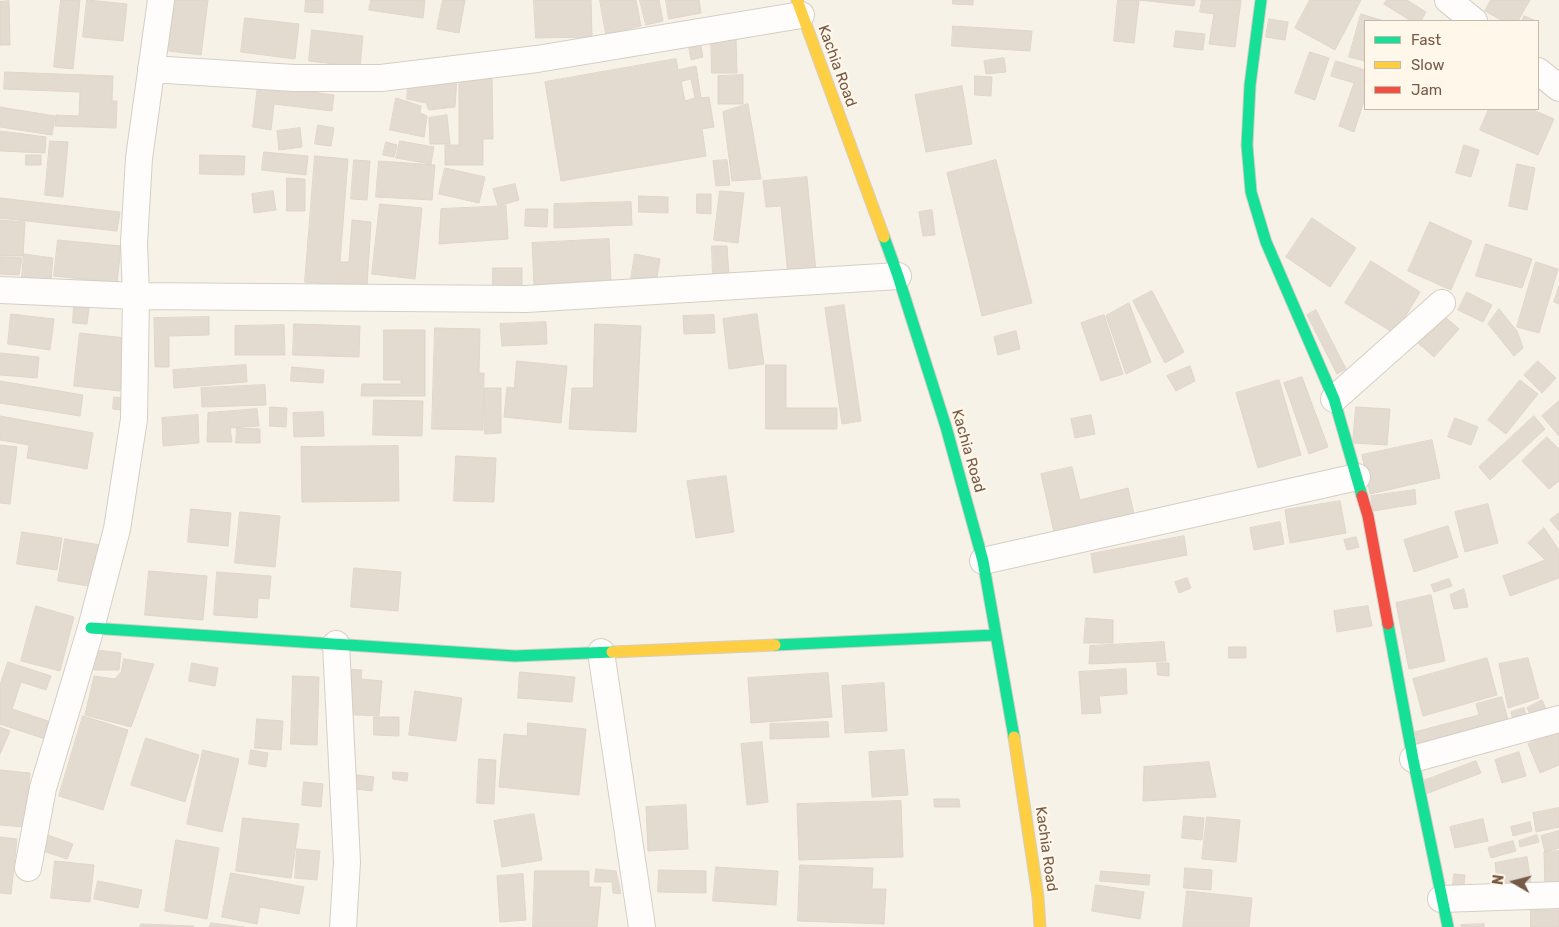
<!DOCTYPE html>
<style>
body{margin:0}
#map{position:relative;width:1559px;height:927px;overflow:hidden;background:#f7f2e8;font-family:Rubik,sans-serif}
canvas{display:block}
.legend{position:absolute;left:1364px;top:20px;width:175px;height:90px;box-sizing:border-box;background:#fff7e9;border:1px solid #c8b8a8;margin:0;padding:6px 9px;list-style:none;font-size:15px;color:#765a47}
.legend li{display:flex;align-items:center;gap:10px;height:25px}
.legend b{width:25px;border:1px solid #c8b8a8}
.north{position:absolute;left:1489px;top:857px;width:50px;height:50px;-webkit-text-stroke:4px #fff7e9;paint-order:stroke;rotate:278deg;font-size:14px;font-weight:700;line-height:20px;text-align:center;color:#765a47}
.north::after{content:'';display:block;margin:auto;width:18px;height:22px;background:#765a47;clip-path:polygon(50% 0,100% 100%,50% 72%,0 100%)}
</style>
<div id="map">
<canvas width="1559" height="927"></canvas>
<ul class="legend">
<li><b style="height:6px;background:#16e098"></b>Fast</li>
<li><b style="height:6px;background:#ffcf43"></b>Slow</li>
<li><b style="height:6px;background:#f24e42"></b>Jam</li>
</ul>
<div class="north">N</div>
</div>
<script>
const g = document.querySelector('canvas').getContext('2d');
g.lineJoin = 'round';
function fill(path, color) {
  g.fillStyle = color;
  g.fill(path, 'evenodd');
}
function stroke(path, color, width, dash) {
  g.strokeStyle = color;
  g.lineWidth = width;
  g.lineCap = dash ? 'butt' : 'round';
  g.setLineDash(dash || []);
  g.stroke(path);
}
function label(font, color, halo, rows, align = 'center') {
  g.font = font + ' Rubik,sans-serif';
  g.lineWidth = 4.5;
  g.setLineDash([]);
  g.textBaseline = 'middle';
  g.strokeStyle = halo;
  g.fillStyle = color;
  for (const [text, x, y, turn = 0] of rows) {
    g.save();
    g.translate(x, y);
    g.rotate((+turn || 0) * Math.PI / 180);
    g.textAlign = isNaN(turn) ? turn : align;
    if (halo) g.strokeText(text, 0, 0);
    g.fillText(text, 0, 0);
    g.restore();
  }
}
const building = new Path2D(`
 M61,0H80L73,69L54,67Z
 M87,0L127,4L123,41L83,37Z
 M175,0H208L201,55L169,51Z
 M306,0H323V13L305,12Z
 M371,0H425L423,18L369,10Z
 M443,0H465L459,33L437,29Z
 M534,0H591L592,37L536,38Z
 M600,0H636L641,26L606,34Z
 M640,0H659L663,21L646,25Z
 M666,0H699L701,13L669,19Z
 M953,0H973V5L953,4Z
 M1118,0H1195L1194,6L1139,0L1134,43L1114,41Z
 M1202,0H1241L1235,47L1209,44L1214,14L1200,12Z
 M1310,0H1361L1335,50L1295,28Z
 M1387,0H1407L1426,12L1421,21H1411L1384,4Z
 M1491,0H1530L1518,21H1503L1485,11Z
 M9,1L10,45H0V2Z
 M1361,14L1384,21H1365V61L1349,57Z
 M1524,16L1539,22L1538,26V21H1522Z
 M245,18L299,24L295,59L241,52Z
 M1269,19L1288,22L1285,40L1266,37Z
 M953,26L1032,31L1030,51L952,46Z
 M312,30L363,36L360,67L309,61Z
 M1176,31L1205,34L1203,50L1174,47Z
 M711,38H736L737,73H712Z
 M700,41L703,57L691,60L688,43Z
 M1310,52L1329,58L1315,100L1295,93Z
 M1004,58L1006,72L986,74L984,61Z
 M676,59L678,70L696,66L701,98L709,97L714,127L702,129L706,156L561,181L545,82ZM691,79L695,98L685,101L681,82Z
 M1336,61L1365,70V98L1354,132L1339,126L1354,83L1331,76Z
 M5,72L113,76L112,101H117L116,128L55,126L56,115L79,116L80,92L4,89Z
 M492,75L493,139H483V165H445V145H459V76Z
 M743,75V104H718V76Z
 M975,76L992,77L991,96L975,95Z
 M409,77H457L455,107L429,110L426,103L407,99Z
 M258,85L334,95L332,111L274,104L271,130L253,127Z
 M962,86L972,144L926,152L915,95Z
 M396,98L421,106L420,113L427,116L424,137L390,130Z
 M748,104L761,179L732,181L723,112Z
 M0,107L55,116L52,135L0,127Z
 M1489,109H1531L1554,119L1538,155L1480,130Z
 M447,115L450,144H430L429,118Z
 M318,125L334,128L331,146L315,144Z
 M300,128L302,147L279,150L277,131Z
 M0,131L46,137L45,153L0,151Z
 M50,141L68,142L63,197L45,195Z
 M400,141L434,147L431,164L396,158Z
 M386,142L397,145L394,157L383,155Z
 M1464,145L1479,150L1471,177L1456,173Z
 M264,152L308,156L306,175L262,170Z
 M26,155H41V165H26Z
 M200,155L245,156L244,175L200,174Z
 M315,156L348,159L340,262H349L352,220L371,222L367,287L305,282Z
 M354,160L370,161L367,200L351,199Z
 M727,160L730,185L716,186L713,161Z
 M996,160L1032,303L982,316L947,173Z
 M379,161L435,165L432,200L376,197Z
 M1517,164L1535,168L1527,210L1509,206Z
 M445,168L485,177L479,203L439,194Z
 M807,177L816,272L788,275L781,206L766,207L763,181Z
 M287,178L305,179V211H287Z
 M515,184L519,200L498,206L493,189Z
 M273,191L276,210L254,213L252,194Z
 M720,191L744,193L738,243L714,240Z
 M697,194H711V214L697,213Z
 M639,196L668,197V213L639,212Z
 M0,198L120,212L117,231L0,218Z
 M631,202L632,225L554,228V204Z
 M380,204L422,208L415,279L372,274Z
 M506,206L508,239L439,244L441,209Z
 M526,209H548L547,227L525,226Z
 M932,210L935,235L923,236L919,212Z
 M1312,218L1356,248L1330,287L1286,257Z
 M0,220L25,222L23,256H0Z
 M1430,222L1472,241L1451,290L1408,271Z
 M609,239L611,281L534,285L532,243Z
 M58,240L121,246L117,283L54,276Z
 M1486,244L1532,259L1522,288L1476,276Z
 M712,246H727L729,276L713,277Z
 M24,254L53,258L51,280L22,277Z
 M635,254L660,259L656,283L631,279Z
 M0,257L22,258L19,275L0,274Z
 M1371,261L1420,292L1395,334L1345,303Z
 M1536,262L1558,269L1539,333L1517,327Z
 M493,268H522V288H493Z
 M1559,286V304L1554,302Z
 M1152,291L1184,352L1165,363L1133,301Z
 M1467,292L1492,305L1483,322L1458,310Z
 M1129,303L1151,362L1126,374L1106,316Z
 M844,305L861,421L842,424L825,308Z
 M74,306L89,308L87,324L73,323Z
 M1499,309L1517,331L1523,348L1514,356L1488,324Z
 M1316,310L1346,369L1337,374L1307,315Z
 M11,314L54,319L50,350L8,344Z
 M757,314L764,364L729,369L723,319Z
 M714,315L715,333L684,334L683,316Z
 M1104,315L1123,374L1101,381L1081,323Z
 M1443,315L1459,329L1434,357L1418,343Z
 M209,317V335L169,336V367H155L154,318Z
 M546,322L547,344L502,346L500,324Z
 M294,324L360,326L359,357L293,355Z
 M595,324L641,326L636,432L569,429L572,388H593Z
 M284,325L285,355H235V326Z
 M435,328L480,329L479,373H484L483,430L432,429Z
 M384,330H425V396H361L362,384H401V380H384Z
 M1016,331L1020,349L998,355L994,337Z
 M80,333L126,338L120,391L74,386Z
 M0,353L39,357L37,378L0,375Z
 M517,361L567,366L561,423L504,417L507,387L514,388Z
 M1538,361L1556,378L1542,393L1524,375Z
 M246,365L247,382L174,388L173,370Z
 M766,365H786V408H837V429H766Z
 M1190,366L1195,381L1176,391L1167,376Z
 M292,367L324,370L323,383L291,381Z
 M1302,377L1328,447L1309,454L1284,383Z
 M1279,380L1301,455L1258,468L1236,393Z
 M1520,380L1538,394L1506,434L1488,420Z
 M0,381L83,395L80,416L0,403Z
 M265,385L266,405L202,407L201,388Z
 M485,388H501V433L485,434Z
 M114,397L128,399L127,411L113,409Z
 M374,400L423,401L422,436L373,435Z
 M1559,401V436L1542,416Z
 M270,407L287,408L286,427L270,426Z
 M1356,407L1390,409L1387,445L1353,443Z
 M257,409L259,426L230,428L232,442H207L208,413Z
 M323,412L324,436L294,437L293,413Z
 M198,415L199,443L163,446L162,418Z
 M1091,415L1095,434L1075,438L1071,419Z
 M0,416L93,433L87,469L27,458L29,445L0,440Z
 M1534,416L1545,429L1490,480L1479,467Z
 M1455,418L1478,427L1471,445L1448,437Z
 M237,428L260,429V443H236Z
 M1547,437L1559,449V481L1549,489L1522,461Z
 M1432,440L1440,478L1370,494L1362,455Z
 M0,445L17,447L10,504L0,503Z
 M398,446L399,501L302,502L301,447Z
 M456,456L496,458L494,502L454,501Z
 M1072,467L1080,500L1128,488L1135,518L1055,537L1041,474Z
 M726,476L734,532L696,538L687,481Z
 M1415,490L1416,504L1373,511L1371,496Z
 M1340,501L1346,533L1290,543L1285,510Z
 M1488,504L1498,543L1465,552L1455,512Z
 M191,509L231,513L228,546L188,542Z
 M240,512L280,516L275,567L235,563Z
 M1559,513V531L1550,520Z
 M1280,522L1284,544L1254,550L1250,528Z
 M1448,526L1458,557L1414,572L1404,540Z
 M1544,528L1559,550V578L1510,596L1503,576L1545,560L1528,543Z
 M22,532L62,538L57,570L17,564Z
 M1184,536L1187,555L1094,573L1091,554Z
 M1356,537L1359,547L1347,550L1344,540Z
 M65,539L106,546L100,588L58,581Z
 M354,568L401,572L398,611L351,607Z
 M149,571L207,576L203,620L145,615Z
 M217,572L271,576L269,599L258,598L257,618L214,615Z
 M1187,578L1191,588L1179,593L1175,582Z
 M1449,579L1452,586L1434,592L1431,585Z
 M1464,589L1468,607L1454,609L1450,595Z
 M1431,595L1445,661L1409,669L1396,603Z
 M36,606L74,617L60,671L21,661Z
 M1368,606L1372,626L1337,632L1334,611Z
 M1086,618L1113,620V643H1084Z
 M1164,642L1166,661L1089,664L1090,646Z
 M1229,647H1246V658H1229Z
 M96,650L121,653L119,670H94Z
 M1487,658L1497,695L1423,716L1413,679Z
 M1528,658L1539,698L1508,708L1499,664Z
 M124,659L154,664L131,727L85,715L94,676L115,679L121,672Z
 M8,662L51,676L46,690L21,682L12,709L51,722L45,739L0,724V685Z
 M192,663L218,668L215,686L189,681Z
 M1157,663H1169V676L1158,675Z
 M343,669L362,670L361,679L382,681L379,716L339,714Z
 M1126,669L1127,694L1099,696L1101,713L1082,714L1079,672Z
 M520,672L575,677L572,702L518,698Z
 M828,673L832,717L751,723L748,678Z
 M293,676L319,677L317,745L291,744Z
 M884,683L887,731L845,733L842,686Z
 M415,691L462,698L456,741L409,735Z
 M1502,697L1510,728L1420,753L1415,732L1479,715L1476,704Z
 M1542,700L1548,713L1533,720L1527,708Z
 M1524,708L1528,724L1515,728L1511,712Z
 M83,716L128,730L103,810L59,796Z
 M374,717H399V736L374,735Z
 M257,719L283,721L281,750L255,748Z
 M828,722L829,737L770,739V724Z
 M528,723L586,729L579,795L499,787L504,734L527,736Z
 M0,727L10,731L0,754Z
 M1559,731V765L1540,773L1528,744Z
 M146,738L199,755L185,802L131,785Z
 M762,742L768,802L747,805L741,744Z
 M203,750L239,759L222,832L187,824Z
 M251,750L268,753L266,767L249,764Z
 M904,750L908,795L872,797L869,752Z
 M1519,752L1526,776L1502,783L1495,760Z
 M479,759L496,760L494,804L477,803Z
 M1476,761L1481,773L1423,795L1418,783Z
 M1209,762L1216,797L1143,801L1144,767Z
 M0,770L30,773L25,827L0,825Z
 M393,772L408,773L407,781L393,779Z
 M350,774L374,777L372,791L348,788Z
 M304,782L323,784L321,807L302,805Z
 M934,799H959L960,807H935Z
 M901,801L903,857L799,860L797,804Z
 M686,805L688,849L648,851L646,807Z
 M1559,808V827L1536,832L1533,813Z
 M534,814L542,860L502,867L494,821Z
 M1184,816L1204,818L1202,840L1182,838Z
 M1207,817L1240,820L1236,862L1202,859Z
 M243,818L299,824L291,878L236,871Z
 M1483,819L1488,841L1455,848L1450,827Z
 M1530,822L1532,831L1513,836L1511,827Z
 M1559,831V848L1545,852L1541,836Z
 M45,834L73,844L67,859L40,850Z
 M1537,835L1539,842L1520,847L1519,841Z
 M0,837L17,839L11,894L0,893Z
 M176,840L219,848L207,919L165,911Z
 M1513,841L1516,851L1491,858L1488,848Z
 M297,849L320,851L317,880L295,878Z
 M1559,851V888L1545,889L1544,852Z
 M1527,857L1532,889L1499,895L1495,863Z
 M55,861L94,865L90,902L51,898Z
 M800,865L873,868L872,889H886L884,924L798,921Z
 M716,867L778,871L776,905L713,901Z
 M1185,868L1212,870L1211,890L1184,888Z
 M596,869L616,871L621,894L613,893L612,882H595Z
 M659,870L706,871V893L658,892Z
 M535,871H589V887H601L597,927H533Z
 M1101,871L1150,875L1149,885L1100,881Z
 M231,873L304,887L299,914L260,907L257,924L222,917Z
 M523,874L526,920L500,922L497,876Z
 M1454,874L1465,875L1464,886L1453,885Z
 M98,881L142,890L138,908L94,899Z
 M1096,885L1144,892L1140,919L1092,911Z
 M1187,891L1252,898L1249,927H1183Z
 M1531,910H1559V927H1531Z
 M211,923L244,927H210Z
 M141,924L194,926L193,927H140Z
 M1484,924V927H1461V925Z`);
fill(building, '#e3dad0');
stroke(building, '#e0d5ca', 1);
const street = new Path2D(`
 M1448,0L1474,21
 M151,69L294,78H381L537,59L801,15
 M1538,71L1559,88
 M0,290L136,296L526,299L898,276
 M1334,399L1442,303
 M983,561L1357,477
 M336,644L347,862L343,927
 M601,652L642,927
 M1413,759L1559,719
 M28,868L43,788L91,628L117,529L134,419L136,296L134,243L139,158L161,0
 M1441,899L1559,895`);
const fast = new Path2D(`
 M1261,0L1250,85L1247,145L1251,192L1266,242L1334,399L1362,496
 M884,237L898,276L946,427L983,561L1014,737
 M1388,624L1413,759L1448,927
 M91,628L515,656L612,652
 M775,645L996,635`);
const slow = new Path2D(`
 M797,0L884,237
 M612,652L775,645
 M1014,737L1038,897L1040,927`);
const jam = new Path2D(`
 M1362,496L1368,516L1388,624`);
stroke(street, '#d6cec5', 28);
stroke(fast, '#d6cec4', 13);
stroke(slow, '#d6cec4', 13);
stroke(jam, '#d6cec4', 13);
stroke(street, '#fefdfc', 26);
stroke(fast, '#16e098', 11);
stroke(slow, '#ffcf43', 11);
stroke(jam, '#f24e42', 11);
label('15px', '#765a47', '#fff7e9', [
 ["Kachia Road",837,66,70],
 ["Kachia Road",968,451,74],
 ["Kachia Road",1046,849,82]
]);
</script>
